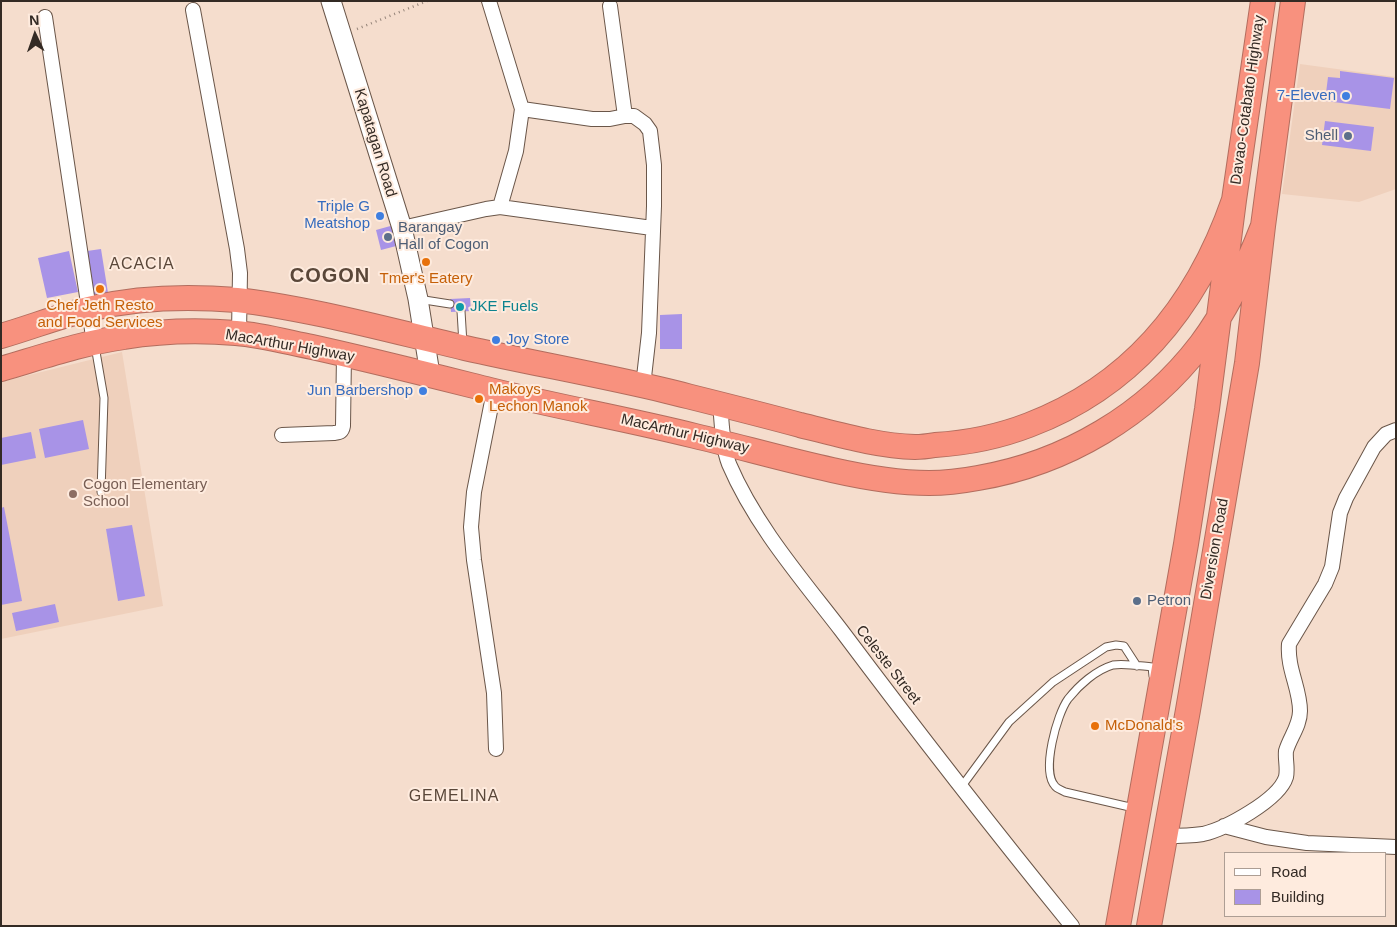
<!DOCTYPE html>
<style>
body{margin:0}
#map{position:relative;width:1397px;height:927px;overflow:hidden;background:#f5ddcd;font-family:Helvetica,sans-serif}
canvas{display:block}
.frame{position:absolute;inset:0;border:2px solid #332a24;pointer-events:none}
.legend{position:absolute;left:1224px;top:852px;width:162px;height:65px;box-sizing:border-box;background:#feebde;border:1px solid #ad9e94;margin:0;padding:6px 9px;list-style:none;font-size:15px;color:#332a24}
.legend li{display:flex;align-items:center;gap:10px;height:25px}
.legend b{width:25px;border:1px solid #ad9e94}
.north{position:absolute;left:10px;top:10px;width:50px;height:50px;-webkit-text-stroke:4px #feebde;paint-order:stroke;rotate:357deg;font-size:14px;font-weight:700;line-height:20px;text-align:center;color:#332a24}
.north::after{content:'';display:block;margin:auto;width:18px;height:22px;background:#332a24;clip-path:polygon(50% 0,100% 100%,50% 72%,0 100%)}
</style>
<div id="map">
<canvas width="1397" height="927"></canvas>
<div class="frame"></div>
<ul class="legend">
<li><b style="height:6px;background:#fff"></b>Road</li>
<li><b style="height:14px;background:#a893e7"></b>Building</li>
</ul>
<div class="north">N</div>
</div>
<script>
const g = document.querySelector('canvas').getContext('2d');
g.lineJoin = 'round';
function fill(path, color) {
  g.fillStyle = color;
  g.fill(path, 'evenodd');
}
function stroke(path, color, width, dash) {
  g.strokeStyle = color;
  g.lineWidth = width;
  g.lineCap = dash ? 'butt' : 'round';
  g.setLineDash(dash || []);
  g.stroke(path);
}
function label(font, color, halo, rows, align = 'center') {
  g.font = font + ' Helvetica,sans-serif';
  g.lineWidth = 4;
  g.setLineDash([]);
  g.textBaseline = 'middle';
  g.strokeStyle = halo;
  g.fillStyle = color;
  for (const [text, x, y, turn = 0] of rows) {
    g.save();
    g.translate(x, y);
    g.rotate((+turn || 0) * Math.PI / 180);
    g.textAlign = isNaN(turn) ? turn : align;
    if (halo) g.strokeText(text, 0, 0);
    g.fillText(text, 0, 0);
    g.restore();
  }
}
fill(new Path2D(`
 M1300,64L1396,77V189L1359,202L1282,194Z
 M122,352L163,606L1,639V382Z`), '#efd0bc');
fill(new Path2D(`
 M1340,71L1394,78L1390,109L1325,101L1328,77L1340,78Z
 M1325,121L1374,127L1371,151L1322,145Z
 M394,225L400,245L381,250L376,230Z
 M101,249L108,293L93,295L87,251Z
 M69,251L78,292L47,298L38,258Z
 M470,298L471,311L451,312L450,299Z
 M682,314V349H660V315Z
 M83,420L89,449L45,458L39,429Z
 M31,432L36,458L1,465V438Z
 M4,507L22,601L1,605V508Z
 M132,525L145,596L118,601L106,529Z
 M55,604L59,622L16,631L12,613Z`), '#a893e7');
const lane = new Path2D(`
 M418,299L450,304
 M461,311L463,344
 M95,346L104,398L101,492
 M962,786L1009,722L1053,682L1106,647L1116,645L1124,646L1137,666
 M1134,808L1065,792C1062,790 1057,789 1055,786C1041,771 1057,714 1068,699C1079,685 1096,670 1113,665C1124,663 1141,666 1152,667L1153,676`);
const street = new Path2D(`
 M489,1L522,109L516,151L500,207
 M193,10L237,249L240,273L239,333
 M45,17L94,343
 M522,109L592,119H610L625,116L610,6
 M625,116H634L645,124L650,131L654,165V206L649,333L643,386
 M402,228L486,209L500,207L652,228
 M494,391L474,492L471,527L474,560L494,693L496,749
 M720,404C722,423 722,446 729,464C755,525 801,578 841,630C916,730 993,829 1072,926
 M282,435L334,433C340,432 342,432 343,426L344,354
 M1224,826L1266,837L1307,843L1396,847
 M1165,836C1178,836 1190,836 1203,834C1225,829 1279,800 1286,777C1288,768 1285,759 1286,751C1290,737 1300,726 1300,711C1300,688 1287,669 1289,644L1325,584L1332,567L1340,513L1346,498L1374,447L1386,434L1396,430`);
const secondary = new Path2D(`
 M331,1L402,228L418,299L430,374`);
const highway = new Path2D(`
 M1,336C32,327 62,315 93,308C140,297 189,296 237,300C266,303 296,309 325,315C372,325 418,337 465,348C532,363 600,375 667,391C711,402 756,413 800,425C837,434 877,446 915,447C921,447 929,446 935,445C968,443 998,437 1029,425C1134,385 1198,304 1234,200
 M1,369C42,357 82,343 124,337C160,331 199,330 236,333C261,335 287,342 312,347C371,360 430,375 490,390C558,407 627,419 695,436C741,447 786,460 832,470C863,477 896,483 929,483C945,483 962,481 978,478C1066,463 1147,415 1201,344C1228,308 1247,267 1263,226
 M1118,926L1186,544L1207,409L1234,200L1263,1
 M1149,926L1188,710L1247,363L1263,226L1293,1`);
stroke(lane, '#6a5649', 9);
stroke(street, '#6a5649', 16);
stroke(secondary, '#6a5649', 21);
stroke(highway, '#b36d5e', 26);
stroke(new Path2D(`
 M357,29L427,1`), '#958479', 2.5, [1, 4]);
stroke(lane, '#fff', 7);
stroke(street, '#fff', 14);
stroke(secondary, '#fff', 19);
stroke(highway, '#f8917e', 24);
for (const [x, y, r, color] of [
 [1346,96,5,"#3f7fe0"],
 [1348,136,5,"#5c6f8a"],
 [380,216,5,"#3f7fe0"],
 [388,237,5,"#5c6f8a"],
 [426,262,5,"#e8710a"],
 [100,289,5,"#e8710a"],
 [460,307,5,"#0f9aa8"],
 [496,340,5,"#3f7fe0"],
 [423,391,5,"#3f7fe0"],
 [479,399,5,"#e8710a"],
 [73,494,5,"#8d6e63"],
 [1137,601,5,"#5c6f8a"],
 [1095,726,5,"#e8710a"]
]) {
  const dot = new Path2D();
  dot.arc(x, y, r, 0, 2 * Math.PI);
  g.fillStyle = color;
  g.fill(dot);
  stroke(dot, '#feebde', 2);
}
label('15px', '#366cbe', '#feebde', [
 ["7-Eleven",1336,96],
 ["Triple G",370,207],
 ["Meatshop",370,224],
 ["Joy Store",506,340,"left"],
 ["Jun Barbershop",413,391]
], 'right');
label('15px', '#332a24', '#feebde', [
 ["Davao-Cotabato Highway",1248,100,-82],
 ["Kapatagan Road",375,143,73],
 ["MacArthur Highway",290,346,10],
 ["MacArthur Highway",685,434,13],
 ["Diversion Road",1215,549,-80],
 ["Celeste Street",888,665,52]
]);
label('15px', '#4e5e75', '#feebde', [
 ["Shell",1338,136,"right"],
 ["Barangay",398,228],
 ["Hall of Cogon",398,245],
 ["Petron",1147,601]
], 'left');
label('15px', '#c56008', '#feebde', [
 ["Tmer's Eatery",426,279],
 ["Chef Jeth Resto",100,306],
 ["and Food Services",100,323],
 ["Makoys",489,390,"left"],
 ["Lechon Manok",489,407,"left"],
 ["McDonald's",1105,726,"left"]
]);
label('15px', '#0d838f', '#feebde', [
 ["JKE Fuels",470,307]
], 'left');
label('15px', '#785e54', '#feebde', [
 ["Cogon Elementary",83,485],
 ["School",83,502]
], 'left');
g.letterSpacing = '1px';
label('16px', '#5a4739', '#feebde', [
 ["ACACIA",142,265],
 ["GEMELINA",454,797]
]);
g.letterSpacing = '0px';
g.letterSpacing = '1px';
label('bold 20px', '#5a4739', '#feebde', [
 ["COGON",330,276]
]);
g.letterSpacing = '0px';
</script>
